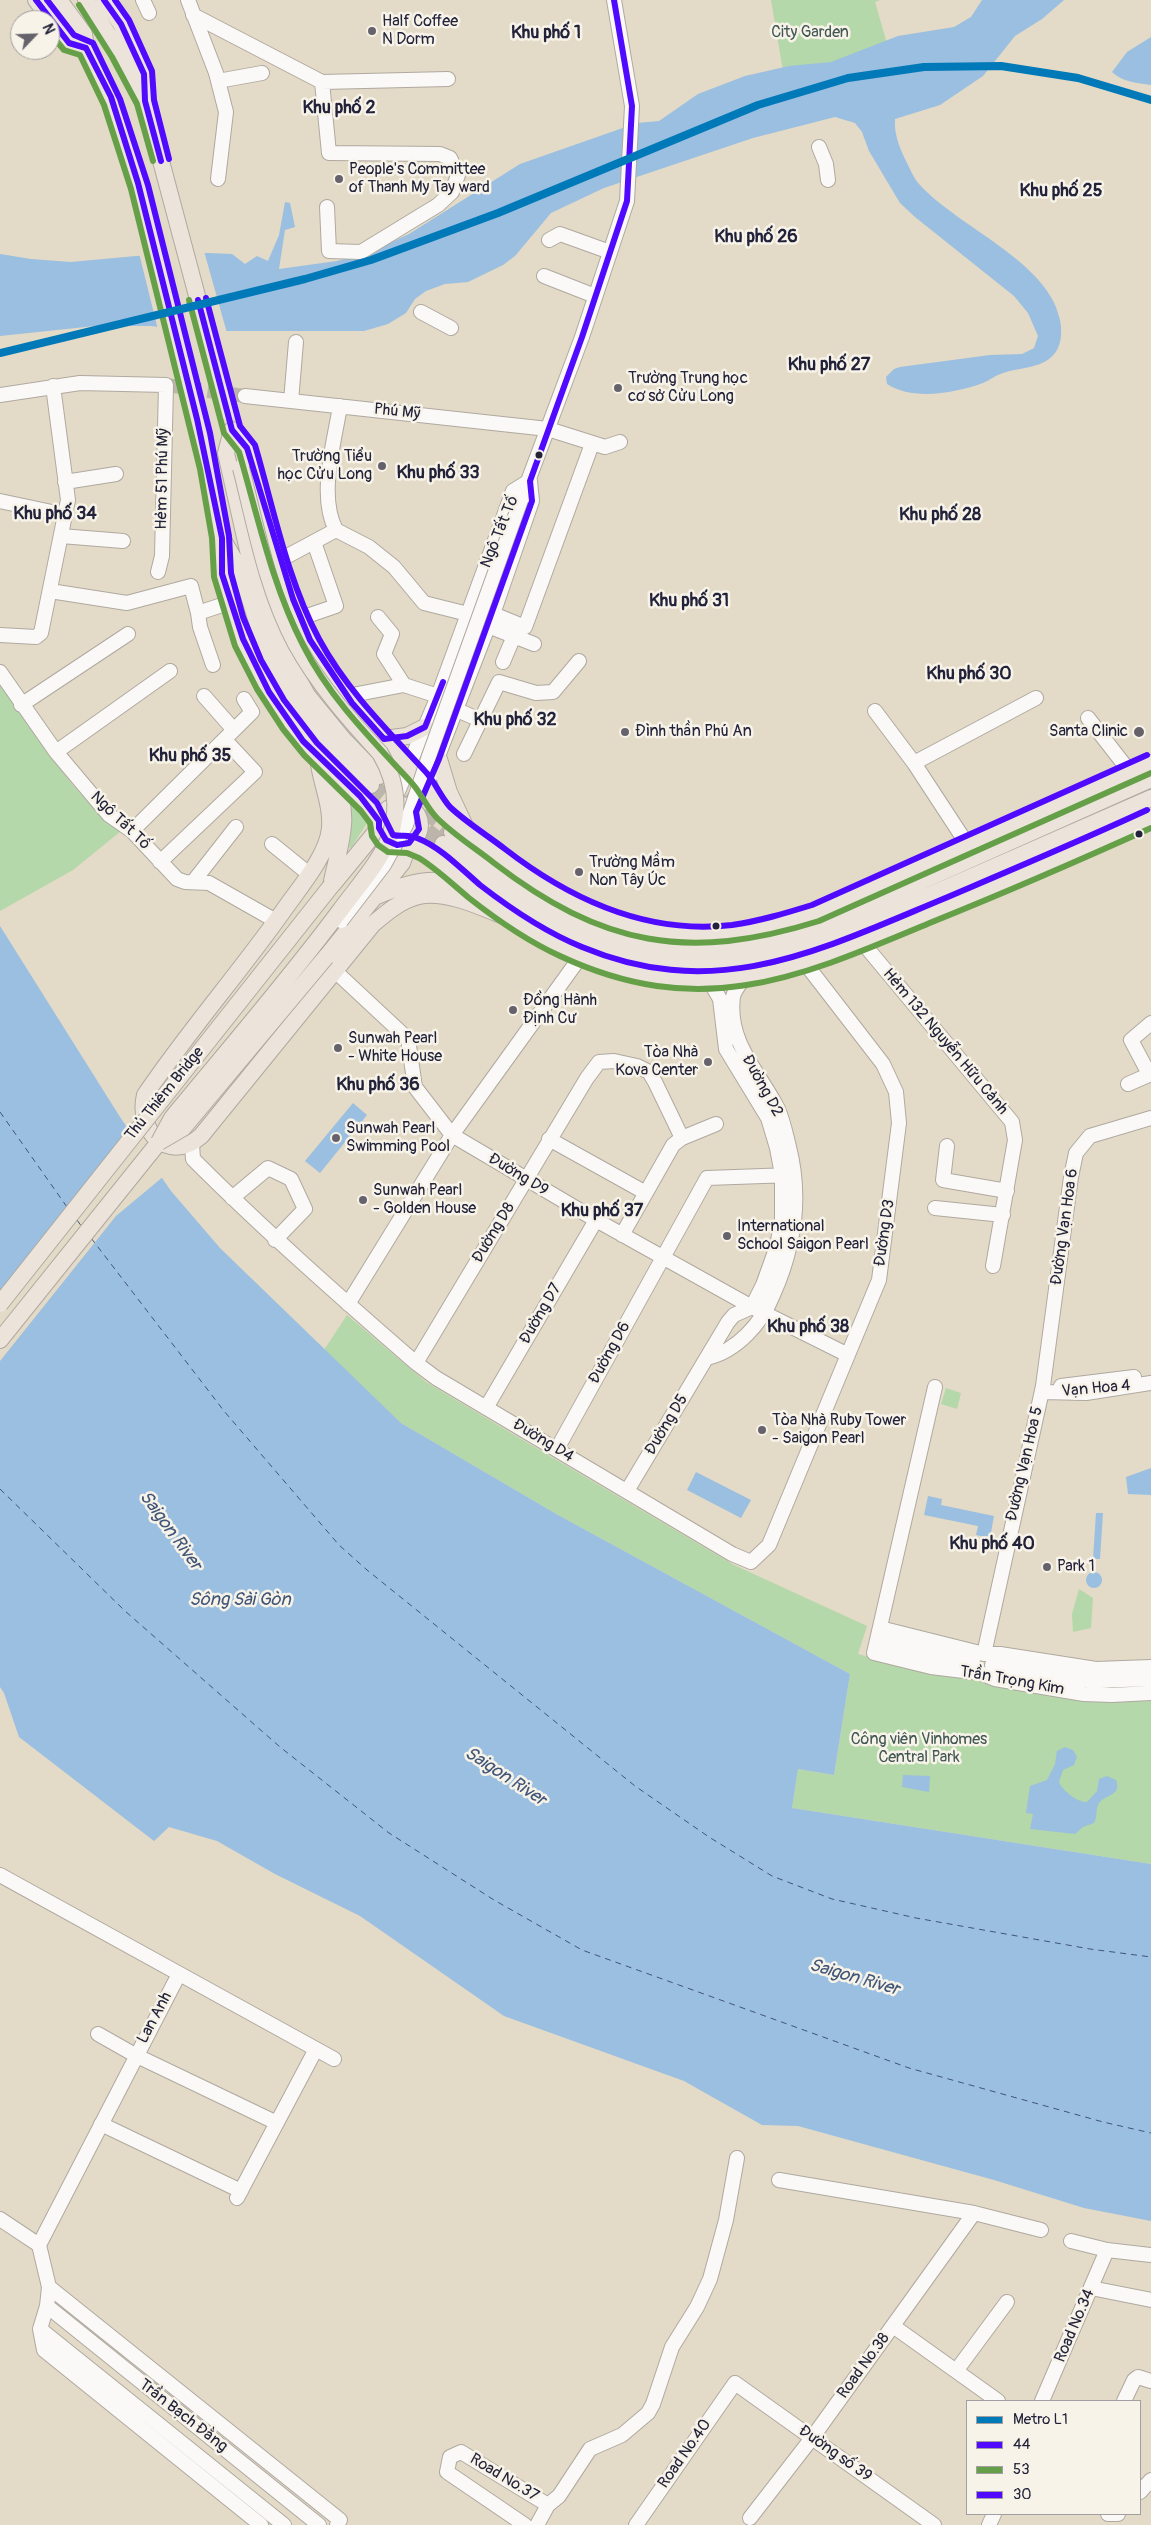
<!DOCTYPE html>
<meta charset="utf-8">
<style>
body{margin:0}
#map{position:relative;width:1151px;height:2525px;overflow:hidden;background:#e3dac7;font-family:Pangolin,sans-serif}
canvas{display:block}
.legend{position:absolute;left:966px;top:2400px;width:175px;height:115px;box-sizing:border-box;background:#f7f3e8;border:1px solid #a29fa3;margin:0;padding:6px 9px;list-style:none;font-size:15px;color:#22223b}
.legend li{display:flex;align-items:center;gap:10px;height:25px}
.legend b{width:25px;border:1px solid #a29fa3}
.north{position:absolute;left:10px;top:10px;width:50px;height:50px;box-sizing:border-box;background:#f7f3e8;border:1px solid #a29fa3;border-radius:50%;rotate:66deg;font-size:14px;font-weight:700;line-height:20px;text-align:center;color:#22223b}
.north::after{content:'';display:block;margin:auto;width:18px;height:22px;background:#66626c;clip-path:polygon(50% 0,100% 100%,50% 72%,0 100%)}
</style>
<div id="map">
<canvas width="1151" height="2525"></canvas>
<ul class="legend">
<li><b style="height:6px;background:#0079b8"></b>Metro L1</li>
<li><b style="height:6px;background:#4f0aff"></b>44</li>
<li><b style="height:6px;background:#65a049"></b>53</li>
<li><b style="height:6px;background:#4f0aff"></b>30</li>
</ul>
<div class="north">N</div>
</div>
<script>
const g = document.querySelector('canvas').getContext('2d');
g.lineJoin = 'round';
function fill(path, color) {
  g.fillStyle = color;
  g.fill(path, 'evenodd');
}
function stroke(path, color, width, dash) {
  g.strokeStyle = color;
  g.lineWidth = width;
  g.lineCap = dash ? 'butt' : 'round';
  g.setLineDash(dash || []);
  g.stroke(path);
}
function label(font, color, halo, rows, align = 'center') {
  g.font = font + ' Pangolin,sans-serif';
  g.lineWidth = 5;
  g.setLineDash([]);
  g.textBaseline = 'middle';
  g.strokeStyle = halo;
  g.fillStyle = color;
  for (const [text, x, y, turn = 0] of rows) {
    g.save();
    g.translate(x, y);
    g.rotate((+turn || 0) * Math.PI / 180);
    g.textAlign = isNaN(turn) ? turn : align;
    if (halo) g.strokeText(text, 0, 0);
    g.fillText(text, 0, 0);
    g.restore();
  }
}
fill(new Path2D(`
 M771,0H880L875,2L890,54L783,71Z
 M0,682C24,720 84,810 121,831L73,870L0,911Z
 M349,799L367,823L351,848L349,847L352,824Z
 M347,1315L426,1382L516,1436L734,1565L867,1626L858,1654L927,1671L994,1684L1151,1697V1864L792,1808L798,1769L834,1775L850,1674L558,1515L401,1423L324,1350Z
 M946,1388L961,1393L957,1409L941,1404Z
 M1079,1589L1093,1598L1091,1628L1073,1632L1072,1614Z`), '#b4d8a9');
fill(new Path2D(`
 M982,0H1064L1042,19L1015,36L983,76L940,105L895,119C894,134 899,146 905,159C910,168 913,178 920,185C958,227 1049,262 1060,320C1062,330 1062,344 1055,353C1043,369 1020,367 1003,373C996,375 990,380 983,383C955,393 913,401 887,384L886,377L894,369L900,367L990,355L1022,354L1034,348L1038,336L1028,313L1014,296L915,217L900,203L869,151L862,132L855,123L835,117L753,138L604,188L551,213L515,256L503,265L468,282L445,284L426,291L415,299L406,313L388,324L364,331H190L151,326H95L0,336V254L31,259L71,262L136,256L207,253L232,254L245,264L257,256L268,261L279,235L285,202L290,203L295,227L285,230L279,269L337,261L373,251L409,234L520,164L637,123L659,121L698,94L745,76L789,66L831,62L898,36L954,27L971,17Z
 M1151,37V85C1138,83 1122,82 1112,72L1127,52Z
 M0,926L120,1117L171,1191L220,1248L401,1423L558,1515L850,1674L834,1775L798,1769L792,1808L1151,1864V2221L1084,2208L994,2180L798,2126L762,2125L684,2081L504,2016L360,1916L275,1874L217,1841L169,1827L154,1841L19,1737L4,1693L0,1687Z
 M353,1103L367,1115L320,1173L305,1161Z
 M1151,1468V1495L1128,1494L1126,1477Z
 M696,1472L751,1500L741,1518L687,1490Z
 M928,1496L942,1499L941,1505L994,1516L990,1538L976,1535L978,1526L924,1515Z
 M1096,1513H1103L1100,1559H1093Z
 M1086 1580a8 8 0 1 1 16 0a8 8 0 1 1-16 0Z
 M1065,1747L1073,1750L1077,1757L1074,1765L1063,1770L1059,1782C1062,1790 1078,1803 1087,1802L1097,1791L1099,1779L1107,1776L1116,1780C1122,1796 1106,1794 1099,1803C1095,1809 1098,1817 1094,1823L1083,1827L1075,1834L1030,1829L1033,1814L1026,1813L1030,1786L1047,1780L1055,1764L1057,1751Z
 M903,1775L930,1776L929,1792L902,1787Z`), '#9abfe0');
fill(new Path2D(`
 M204,251L227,333H190L158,330L139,253Z
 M131,1129L164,1176L116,1216L0,1361V1296Z`), '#e3dac7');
stroke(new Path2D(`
 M0,1112L67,1207
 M77,1220L82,1227
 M91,1238L224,1411L339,1545L367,1570L635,1786L709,1837L772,1876L832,1899L916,1918L1090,1949L1151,1957
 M0,1489L125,1611L280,1747L389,1833L494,1900L582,1950L909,2068L1103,2122L1151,2133`), '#415578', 1, [6, 5]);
stroke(new Path2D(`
 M166,385L245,396`), '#bcb5ab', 14, [14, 7]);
stroke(new Path2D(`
 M387,781L452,832
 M371,785L443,844`), '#bcb5ab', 16, [16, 8]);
const minor = new Path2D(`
 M143,0L149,13
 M188,0L216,73L226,112L218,179
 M193,15L322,82L329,153L440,154L450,158L458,175L452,192L438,205L361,252L329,251L327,207
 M218,81L262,73
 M322,82L448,79
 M819,147L826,164L828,180
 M549,240L560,234L610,252
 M544,276L595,296
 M421,312L451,328
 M0,395L80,383L166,385L162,556L158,572
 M245,396L548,429L605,447L620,442
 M291,401L296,342
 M65,482L116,474
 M521,500L582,337L627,201L632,106L614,0
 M0,501L66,515
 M336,530L369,547L394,567L424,603L468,614
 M336,530C318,496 334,444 340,406
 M61,536L123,541
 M280,560L336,530
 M50,591L127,603L191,586L198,613L231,602
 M198,613L200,627L213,665
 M493,614L525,627L592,444
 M378,617L392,634L384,654L404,685L438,696
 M301,618L336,606L314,542
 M488,626L534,644
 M0,635L36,637L41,633L68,500L53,386
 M503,662L514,636
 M0,672L56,752L109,815L132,831L177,879L185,882L209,883L276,921
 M204,696L234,730
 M347,696L404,685
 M21,705L128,634
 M457,710L480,720
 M875,711L914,763L967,844
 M1088,718L1130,772
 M56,752L170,671
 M464,754L499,682L536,693L553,692L579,661
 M914,763L1036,698
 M423,795L493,614L532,501L530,481
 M394,801L438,696L513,491L529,481
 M132,831L252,712L244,699
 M272,844L309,874
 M160,862L255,772L225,740
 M193,882L236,827
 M862,942L1012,1122L1015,1140L993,1266
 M335,971L408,1039L415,1087L452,1135L596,1220L752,1307L848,1355
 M1149,1074L1131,1040L1151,1023
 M1128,1084L1151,1074
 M549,1139L646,1193
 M192,1144L193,1159C264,1230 340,1297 416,1363L436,1378L732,1554L751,1562L769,1545L879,1280L899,1123L896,1092L883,1064L805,963
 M947,1146L943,1180L1007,1191
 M232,1198L268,1168L291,1179L305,1209L275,1240
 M935,1208L1003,1215
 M622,1235L673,1145L682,1138L716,1124
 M348,1304L452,1135L581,956
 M707,1358C737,1351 762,1323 773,1295C794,1248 802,1198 789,1147C786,1135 783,1119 777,1107C758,1071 727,1041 733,997C734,990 741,983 745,977
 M416,1363L587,1078L599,1062L614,1061L637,1066L649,1072L655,1082L682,1138
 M1061,1386L1134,1377
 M935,1387L874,1653L931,1667L980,1673L995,1679L1084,1694L1112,1695L1151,1693
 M1042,1392L1086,1393L1151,1383
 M486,1408L596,1220
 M557,1449L707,1178L791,1175
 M627,1491L728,1322L734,1315L752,1307L763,1285L777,1246L782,1220V1175L777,1148L768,1118L726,1049L720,999L709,980
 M880,1628L984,1654H1000L1096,1669L1151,1667
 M877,1641L973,1662
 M984,1654L1043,1386L1071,1177L1076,1153L1090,1136L1151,1118
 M992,1665L1093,1681L1151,1679
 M0,1875L334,2059
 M179,1974L39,2245L49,2287L47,2306L40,2329L44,2350L261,2525
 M98,2034L135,2055L277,2123
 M101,2124L241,2191
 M779,2180L974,2213L1041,2230
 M237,2198L316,2049
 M0,2219L39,2245
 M1071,2241L1107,2250L1151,2255
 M49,2287L340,2520L337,2525
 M1091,2288L1151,2300
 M47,2306L319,2525
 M893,2326L998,2401
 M40,2329L284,2525
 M956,2371L1007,2302
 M1042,2401L1107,2250
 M1124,2401L1134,2380L1138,2377L1151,2381
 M1140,2492L1151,2480
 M1108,2514H1118
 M750,2518L812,2438L974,2213
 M525,2525L447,2472L450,2457L461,2452L548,2505L559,2496L590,2449L622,2435L648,2413L653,2404L672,2347L697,2307L710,2279L726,2220L737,2158
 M537,2525L548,2505
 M636,2525L735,2383L934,2525
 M989,2525L994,2514`);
const major = new Path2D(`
 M36,0L69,43L86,48
 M59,0L84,34L86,48L111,97L138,183
 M86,0L120,53L144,99
 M104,0L121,24L144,74L145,101L165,176
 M197,419L222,538V574L243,639L257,669L286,719L318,757L360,796L379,821
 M232,430L247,448C265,509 282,586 311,642C338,694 381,736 420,778C428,786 431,797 438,806C451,822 476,838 493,851C558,904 623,937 709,935C745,935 781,923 815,913L1151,763
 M232,430L226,453L254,577L276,637L307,695L343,739L379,776
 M222,538C228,549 235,560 240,571C249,592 254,615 262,636C287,700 320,741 371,785
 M384,739L407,736L425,727
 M318,757C320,781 332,804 330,828C328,854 301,886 286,907C241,971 189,1030 145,1095C136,1132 169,1164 201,1136L373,924C386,913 401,900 419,896C448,889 491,912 519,922
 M439,759L449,792L464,824
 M380 825a20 20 0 1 1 40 0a20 20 0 1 1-40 0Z
 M452,832C482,857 512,885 545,905C614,946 701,963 780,940C794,936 808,930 823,925L1151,779
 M409,843C469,878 516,931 582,957C641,980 717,988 778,972C832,958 883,933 934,912C1007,882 1079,850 1151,818
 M443,844C482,877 521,914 568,935C711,999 817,944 948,887C1015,857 1083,828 1151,798
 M333,884L379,828
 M331,886C340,840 353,818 332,773
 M377,896C411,881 428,878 464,883
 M326,957L402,863L409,843
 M0,1340L159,1142`);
stroke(minor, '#afa9a0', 16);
stroke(major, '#afa9a0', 18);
stroke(minor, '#fbf9f7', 14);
stroke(major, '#ece4db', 16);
const minorBridge = new Path2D(`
 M341,921L384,865L406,825L429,756L521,500`);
const majorBridge = new Path2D(`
 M165,176L228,412
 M138,183L197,419
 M159,1142L172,1118C228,1050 286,983 339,912C357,887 381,862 391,833C400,804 395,778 380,753C349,719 318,684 296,644C267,590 256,527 241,468
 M159,1142L183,1128L326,957
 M0,1304L331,886`);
stroke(minorBridge, '#afa9a0', 16, []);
stroke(majorBridge, '#afa9a0', 18, []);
stroke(minorBridge, '#fbf9f7', 14);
stroke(majorBridge, '#ece4db', 16);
stroke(new Path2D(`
 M36,0L69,43L86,48L111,97L138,183L197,419L222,538V574L243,639L269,692L303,741L360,796L379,821V828L386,840L397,845L409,843L419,829L416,812L439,759L532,501L530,481L582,337L627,201L632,106L614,0
 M104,0L121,24L144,74L145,101L161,161
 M198,300L232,430L247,448L293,599L310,640L352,703L384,739L407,736L425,727L443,682`), '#4f0aff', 6);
stroke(new Path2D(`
 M79,5L112,57L137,104L153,161
 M50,33L64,50L80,55L104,105L131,189L200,469L212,538L214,577L235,646L257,689L283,729L304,755L361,811L370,823L372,836L378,845L388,852L407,853L419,858C437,869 452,884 469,898C497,920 527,941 560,956C704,1023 803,976 937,920C1009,891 1080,860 1151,828
 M189,300L224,433L239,452C258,517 272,585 303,645C329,697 371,739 410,781C421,792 426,807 437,818C454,835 475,848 494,863C602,946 688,962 819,921L1151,773`), '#65a049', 6);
stroke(new Path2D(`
 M47,0L74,35L93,43L120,99L148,185L210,433L229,536L231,573L243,617L261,660L284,700L317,743L377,803L393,835C401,837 409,834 417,838C442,848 460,868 480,885C511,909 545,932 582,947C717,1003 818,951 943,899C1011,870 1080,841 1147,810
 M115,0L129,20L152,71L154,100L169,159
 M206,298L240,426L255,445C274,510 287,579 319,639C346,689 386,729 424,770C435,781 440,796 450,807C467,823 487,835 505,849C571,900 647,935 732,925C760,921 786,913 812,905L1147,755`), '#4f0aff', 6);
stroke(new Path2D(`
 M0,353L305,279L371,260L498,213L758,105L848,78L924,67L1001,66L1078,78L1151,100`), '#0079b8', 8);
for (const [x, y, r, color] of [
 [372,31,5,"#66626c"],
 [339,179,5,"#66626c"],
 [618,388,5,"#66626c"],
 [539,455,4.5,"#22223b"],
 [382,466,5,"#66626c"],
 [625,732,5,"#66626c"],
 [1139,732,6,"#66626c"],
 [1139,834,4.5,"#22223b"],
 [579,872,5,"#66626c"],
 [716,926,4.5,"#22223b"],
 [513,1010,5,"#66626c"],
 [338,1048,5,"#66626c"],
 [708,1062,5,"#66626c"],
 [336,1138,5,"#66626c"],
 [363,1200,5,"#66626c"],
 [727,1236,5,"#66626c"],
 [762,1430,5,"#66626c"],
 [1047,1567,5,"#66626c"]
]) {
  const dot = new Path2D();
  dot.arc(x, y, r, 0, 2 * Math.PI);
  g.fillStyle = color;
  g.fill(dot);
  stroke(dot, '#f7f3e8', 2);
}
label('16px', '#22223b', '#f7f3e8', [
 ["Half Coffee",382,22],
 ["N Dorm",382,40],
 ["People's Committee",349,170],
 ["of Thanh My Tay ward",349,188],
 ["Trường Trung học",628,379],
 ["cơ sở Cửu Long",628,397],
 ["Trường Tiểu",372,457,"right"],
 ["học Cửu Long",372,475,"right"],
 ["Đình thần Phú An",635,732],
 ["Santa Clinic",1128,732,"right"],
 ["Trường Mầm",589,863],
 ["Non Tây Úc",589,881],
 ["Đồng Hành",523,1001],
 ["Định Cư",523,1019],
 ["Sunwah Pearl",348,1039],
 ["- White House",348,1057],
 ["Tòa Nhà",698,1053,"right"],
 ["Kova Center",698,1071,"right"],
 ["Sunwah Pearl",346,1129],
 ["Swimming Pool",346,1147],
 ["Sunwah Pearl",373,1191],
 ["- Golden House",373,1209],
 ["International",737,1227],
 ["School Saigon Pearl",737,1245],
 ["Tòa Nhà Ruby Tower",772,1421],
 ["- Saigon Pearl",772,1439],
 ["Park 1",1057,1567]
], 'left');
label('16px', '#425855', '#f7f3e8', [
 ["City Garden",810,33],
 ["Công viên Vinhomes",919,1740],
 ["Central Park",919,1758]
]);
label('16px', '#22223b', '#f7f3e8', [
 ["Phú Mỹ",397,412,6],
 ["Hẻm 51 Phú Mỹ",163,479,-89],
 ["Ngô Tất Tố",500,532,-68],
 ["Ngô Tất Tố",120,821,44],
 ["Hẻm 132 Nguyễn Hữu Cảnh",945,1042,50],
 ["Đường D2",762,1086,61],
 ["Thủ Thiêm Bridge",165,1094,-51],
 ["Đường D9",518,1175,31],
 ["Đường Vạn Hoa 6",1065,1227,-82],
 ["Đường D8",494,1233,-59],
 ["Đường D3",885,1233,-82],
 ["Đường D7",541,1314,-60],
 ["Đường D6",610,1353,-61],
 ["Vạn Hoa 4",1096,1389,-5],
 ["Đường D5",667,1425,-59],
 ["Đường D4",543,1441,31],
 ["Đường Vạn Hoa 5",1025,1464,-77],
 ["Trần Trọng Kim",1012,1681,10],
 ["Lan Anh",155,2018,-62],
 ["Road No.34",1075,2326,-67],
 ["Road No.38",864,2366,-54],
 ["Trần Bạch Đằng",183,2416,38],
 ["Road No.40",685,2454,-55],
 ["Đường số 39",835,2454,35],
 ["Road No.37",504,2478,31]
]);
label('bold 18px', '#22223b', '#f7f3e8', [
 ["Khu phố 1",546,33],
 ["Khu phố 2",339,108],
 ["Khu phố 25",1061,191],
 ["Khu phố 26",756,237],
 ["Khu phố 27",829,365],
 ["Khu phố 33",438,473],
 ["Khu phố 34",55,514],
 ["Khu phố 28",940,515],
 ["Khu phố 31",689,601],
 ["Khu phố 30",969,674],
 ["Khu phố 32",515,720],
 ["Khu phố 35",190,756],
 ["Khu phố 36",378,1085],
 ["Khu phố 37",602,1211],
 ["Khu phố 38",808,1327],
 ["Khu phố 40",992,1544]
]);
label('italic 18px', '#415578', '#f7f3e8', [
 ["Saigon River",170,1531,54],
 ["Sông Sài Gòn",240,1600],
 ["Saigon River",505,1777,33],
 ["Saigon River",854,1978,16]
]);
</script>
